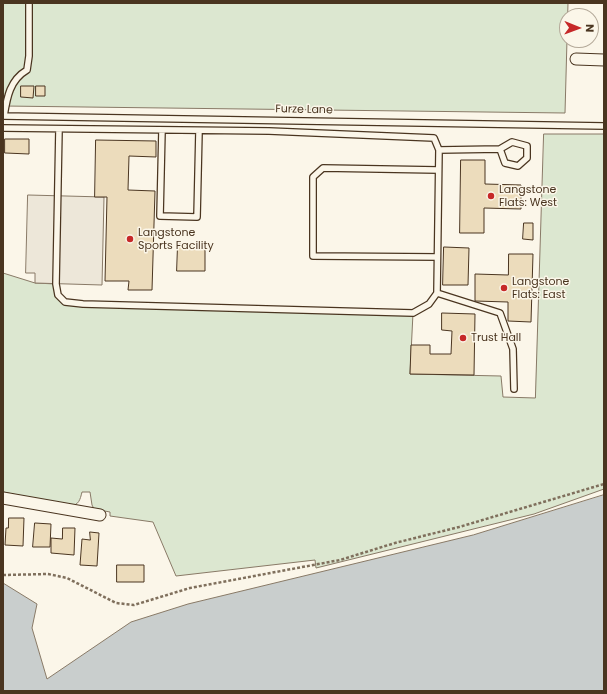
<!DOCTYPE html>
<style>
body{margin:0}
#map{position:relative;width:607px;height:694px;overflow:hidden;background:#fbf6e9;font-family:Poppins,sans-serif}
canvas{display:block}
.frame{position:absolute;inset:0;border:4px solid #4a3520;pointer-events:none}
.north{position:absolute;left:559px;top:8px;width:40px;height:40px;box-sizing:border-box;background:#fbf6e9;border:1px solid #b4a999;border-radius:50%;rotate:91deg;font-size:11px;font-weight:700;line-height:16px;text-align:center;color:#4a3520}
.north::after{content:'';display:block;margin:auto;width:14px;height:18px;background:#c62828;clip-path:polygon(50% 0,100% 100%,50% 72%,0 100%)}
</style>
<div id="map">
<canvas width="607" height="694"></canvas>
<div class="frame"></div>
<div class="north">N</div>
</div>
<script>
const g = document.querySelector('canvas').getContext('2d');
g.lineJoin = 'round';
function fill(path, color) {
  g.fillStyle = color;
  g.fill(path, 'evenodd');
}
function stroke(path, color, width, dash) {
  g.strokeStyle = color;
  g.lineWidth = width;
  g.lineCap = dash ? 'butt' : 'round';
  g.setLineDash(dash || []);
  g.stroke(path);
}
function label(font, color, halo, rows, align = 'center') {
  g.font = font + ' Poppins,sans-serif';
  g.lineWidth = 3;
  g.setLineDash([]);
  g.textBaseline = 'middle';
  g.strokeStyle = halo;
  g.fillStyle = color;
  for (const [text, x, y, turn = 0] of rows) {
    g.save();
    g.translate(x, y);
    g.rotate((+turn || 0) * Math.PI / 180);
    g.textAlign = isNaN(turn) ? turn : align;
    if (halo) g.strokeText(text, 0, 0);
    g.fillText(text, 0, 0);
    g.restore();
  }
}
const green = new Path2D(`
 M3,3H568L565,113L3,106Z
 M544,134H604V489L534,514L316,568L315,560L176,576L153,522L110,516V512L94,509L92,505L90,492H82C80,500 79,505 70,506L3,492V273L35,283L56,284V289L65,302L413,313L410,374L501,376L503,397L535,398Z`);
fill(green, '#dce7d0');
stroke(green, '#887966', 1);
const parking = new Path2D(`
 M28,195L104,197L102,285L35,283V273H26Z`);
fill(parking, '#ede7d9');
stroke(parking, '#887966', 1);
const water = new Path2D(`
 M604,495V691H3V583L37,604L32,628L47,679L131,622L188,604L473,535Z`);
fill(water, '#c9cecd');
stroke(water, '#887966', 1);
const building = new Path2D(`
 M569,40H585V44H569Z
 M21,86H34L33,98L21,97Z
 M36,86H45V96H36Z
 M5,139H29V154L5,153Z
 M96,140L156,141V157L129,156L128,190L155,191L152,290H128L129,281H105L107,197H95Z
 M461,160H485V184L521,185V209L484,208V233H460Z
 M524,223H533V240L523,239Z
 M178,244H205V271H177Z
 M444,247L469,248L468,285H443Z
 M509,254H533L531,322L508,321V302L475,301V274L508,275Z
 M442,313L475,314L474,375L410,374L411,345H430V354H451L452,331L442,330Z
 M9,518H24L23,546L5,545L6,528H8Z
 M35,523L51,524L50,547H33Z
 M63,528H75L74,555L51,553V538L62,539Z
 M90,532L99,533L97,566L80,565L82,539L90,540Z
 M117,565H144V582H117Z`);
fill(building, '#ecdcbc');
stroke(building, '#4a3520', 1);
const lane = new Path2D(`
 M3,116L604,126
 M4,116C7,97 10,80 27,70L29,56V3
 M3,128L269,131L434,138L439,150L437,293L429,304L413,313L83,304L65,302L58,295L56,284L59,129
 M162,130L160,216L197,217L199,131
 M439,150L500,149L512,142L527,146V158L518,166L505,163L500,149
 M437,257L313,256V177L323,168L438,170
 M437,293L500,313L513,349L514,389`);
const street = new Path2D(`
 M576,59L604,60
 M3,498L100,515`);
stroke(lane, '#4a3520', 8);
stroke(street, '#4a3520', 13);
stroke(new Path2D(`
 M3,575L48,574L67,578L116,603L134,605L190,588L340,560L395,543L459,527L604,484`), '#7f6f5c', 2.5, [3, 2]);
stroke(lane, '#fbf6e9', 5.5);
stroke(street, '#fbf6e9', 11);
for (const [x, y, r, color] of [
 [491,196,4,"#c62828"],
 [130,239,4,"#c62828"],
 [504,288,4,"#c62828"],
 [463,338,4,"#c62828"]
]) {
  const dot = new Path2D();
  dot.arc(x, y, r, 0, 2 * Math.PI);
  g.fillStyle = color;
  g.fill(dot);
  stroke(dot, '#fbf6e9', 1.5);
}
label('11px', '#4a3520', '#fbf6e9', [
 ["Furze Lane",304,110,1]
]);
label('11px', '#4a3520', '#fbf6e9', [
 ["Langstone",499,190],
 ["Flats: West",499,203],
 ["Langstone",138,233],
 ["Sports Facility",138,246],
 ["Langstone",512,282],
 ["Flats: East",512,295],
 ["Trust Hall",471,338]
], 'left');
</script>
